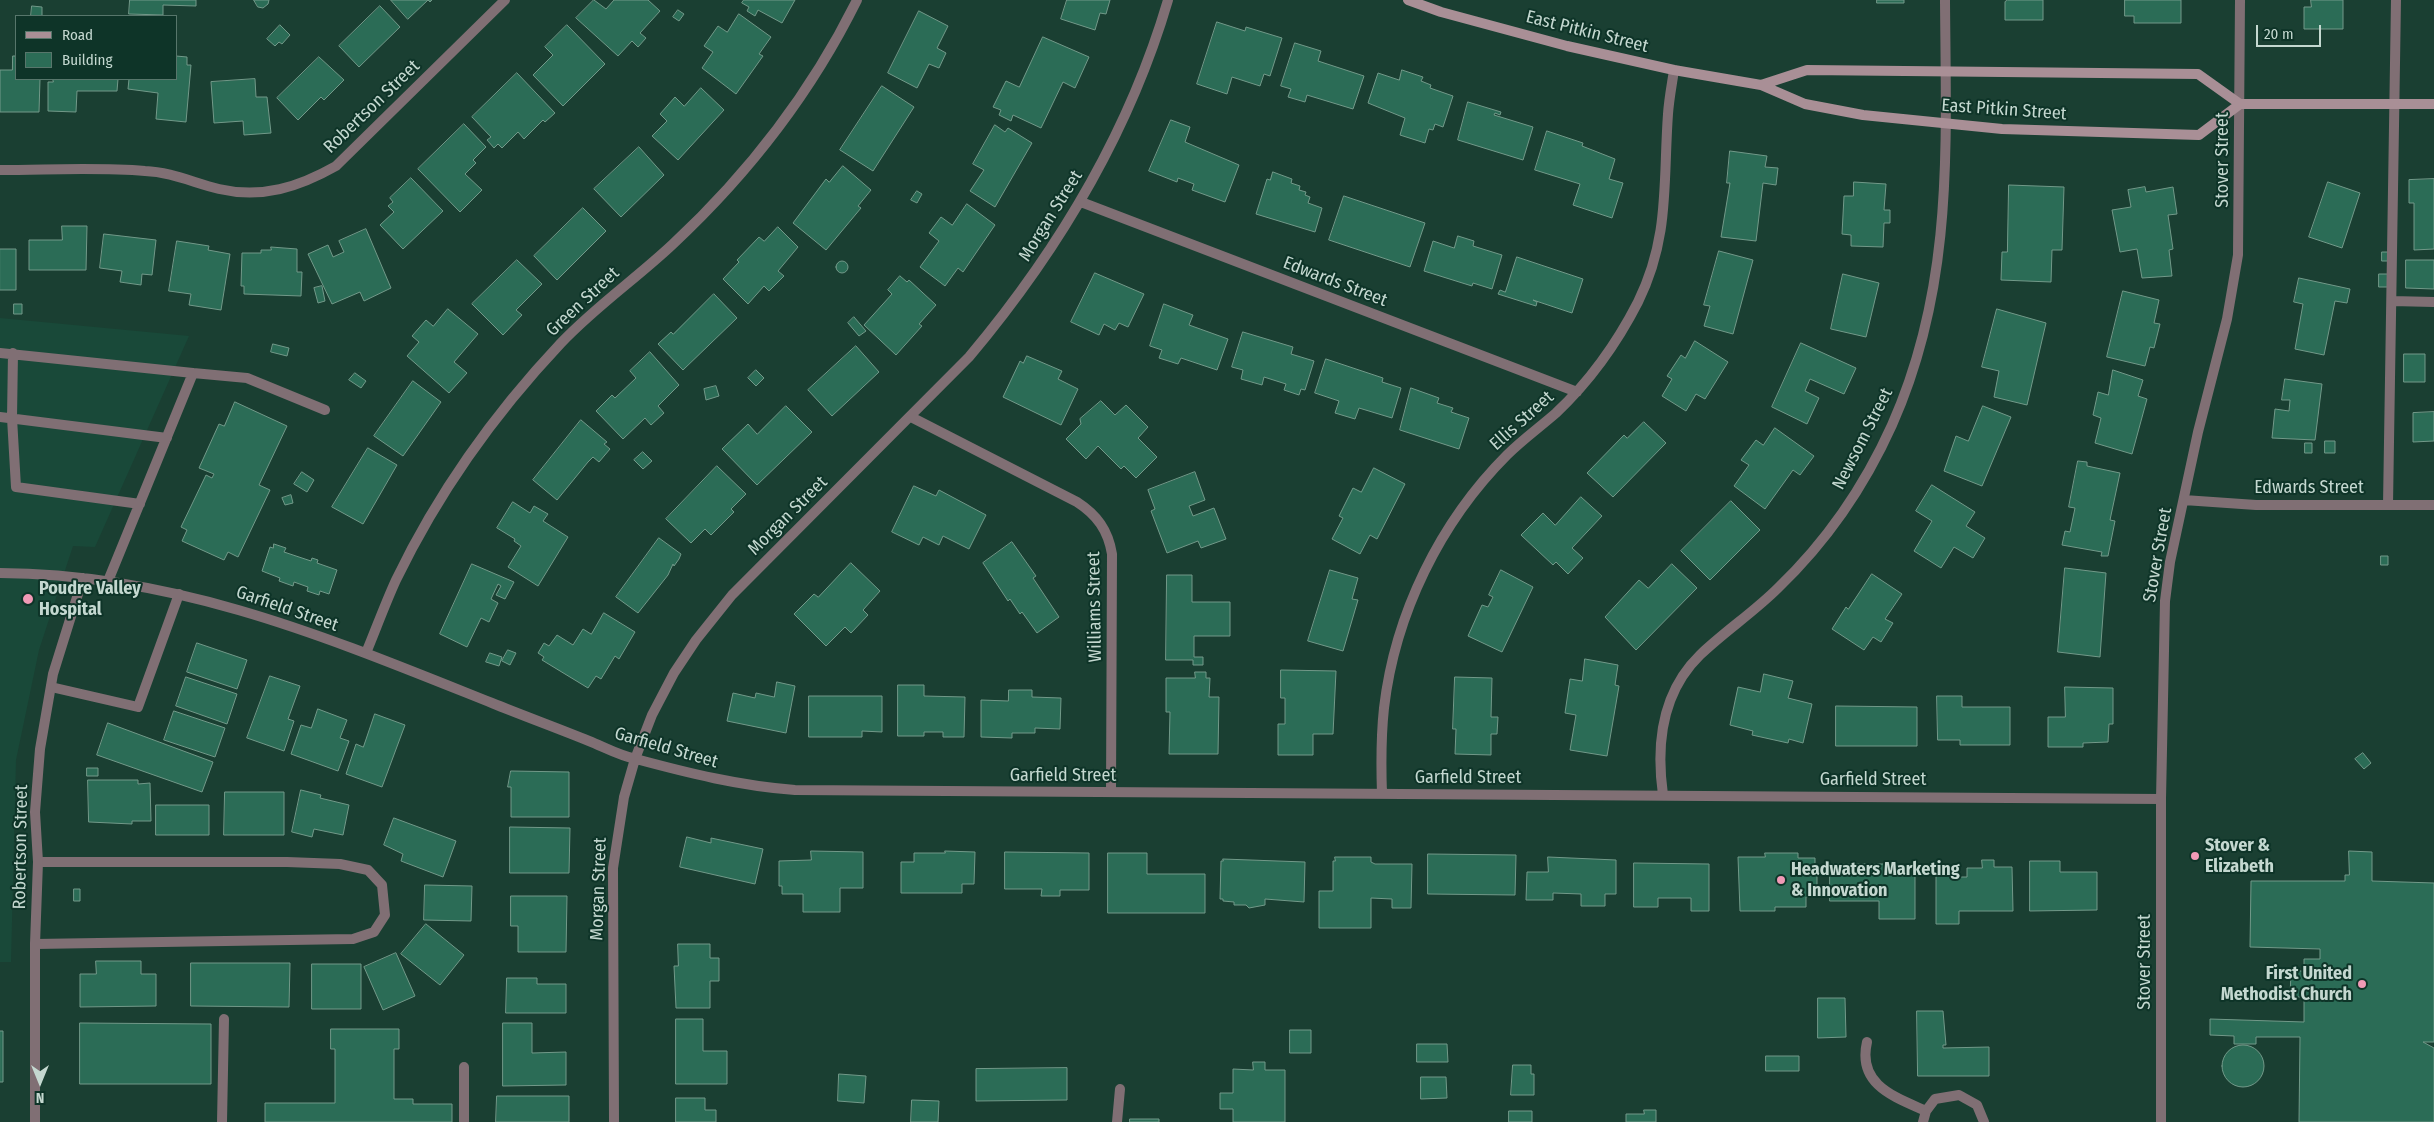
<!DOCTYPE html>
<style>
body{margin:0}
#map{position:relative;width:2434px;height:1122px;overflow:hidden;background:#1a3f32;font-family:"Fira Sans Condensed",sans-serif}
canvas{display:block}
.legend{position:absolute;left:15px;top:15px;width:162px;height:65px;box-sizing:border-box;background:#0e3428;border:1px solid #57766b;margin:0;padding:6px 9px;list-style:none;font-size:15px;color:#c4d8d0}
.legend li{display:flex;align-items:center;gap:10px;height:25px}
.legend b{width:25px;border:1px solid #57766b}
.north{position:absolute;left:15px;top:1057px;width:50px;height:50px;-webkit-text-stroke:4px #0e3428;paint-order:stroke;rotate:180deg;font-size:14px;font-weight:700;line-height:20px;text-align:center;color:#c4d8d0}
.north::after{content:'';display:block;margin:auto;width:18px;height:22px;background:#c4d8d0;clip-path:polygon(50% 0,100% 100%,50% 72%,0 100%)}
.scale{position:absolute;left:2256px;top:25px;width:65px;height:22px;box-sizing:border-box;border:2px solid #c4d8d0;border-top:0;padding-left:6px;font-size:15px;line-height:18px;white-space:nowrap;color:#c4d8d0;-webkit-text-stroke:4px #0e3428;paint-order:stroke}
</style>
<div id="map">
<canvas width="2434" height="1122"></canvas>
<ul class="legend">
<li><b style="height:6px;background:#a98f96"></b>Road</li>
<li><b style="height:14px;background:#2b6c56"></b>Building</li>
</ul>
<div class="north">N</div>
<div class="scale">20 m</div>
</div>
<script>
const g = document.querySelector('canvas').getContext('2d');
g.lineJoin = 'round';
function fill(path, color) {
  g.fillStyle = color;
  g.fill(path, 'evenodd');
}
function stroke(path, color, width, dash) {
  g.strokeStyle = color;
  g.lineWidth = width;
  g.lineCap = dash ? 'butt' : 'round';
  g.setLineDash(dash || []);
  g.stroke(path);
}
function label(font, color, halo, rows, align = 'center') {
  g.font = font + ' "Fira Sans Condensed",sans-serif';
  g.lineWidth = 4;
  g.setLineDash([]);
  g.textBaseline = 'middle';
  g.strokeStyle = halo;
  g.fillStyle = color;
  for (const [text, x, y, turn = 0] of rows) {
    g.save();
    g.translate(x, y);
    g.rotate((+turn || 0) * Math.PI / 180);
    g.textAlign = isNaN(turn) ? turn : align;
    if (halo) g.strokeText(text, 0, 0);
    g.fillText(text, 0, 0);
    g.restore();
  }
}
fill(new Path2D(`
 M0,318L189,336L95,547L73,546L39,650L16,760L11,962H0Z`), '#194939');
const building = new Path2D(`
 M130,0H196V6L163,5V15L129,14Z
 M254,0H269L268,4L263,8L258,7Z
 M391,0H432L430,2L428,0L408,19Z
 M594,0L606,9L614,0H648L660,11L640,33L646,38L638,47L632,41L618,56L576,18Z
 M744,0H795L782,23L758,10L755,16L747,11L749,7L742,3Z
 M1067,0H1110L1106,14L1100,13L1095,30L1061,19Z
 M1877,0H1904V3H1877Z
 M2008,0H2043V20H2005V2Z
 M2125,0H2181V23H2134V16H2125Z
 M2311,0H2343V29H2304V7H2311Z
 M32,6L42,7V16H31Z
 M380,6L400,27L359,67L339,46Z
 M678,10L684,14L679,21L673,17Z
 M919,11L948,26L937,48L946,53L939,68L929,64L917,88L888,73Z
 M739,14L771,37L759,54L763,56L736,94L702,68L713,52L704,46L718,26L727,32Z
 M1217,22L1245,31L1246,27L1282,38L1270,76L1264,74L1260,86L1232,77L1227,94L1197,84Z
 M280,25L290,35L282,44L279,42L275,46L267,39Z
 M567,25L605,64L563,106L533,75L553,55L545,47Z
 M1043,37L1089,57L1075,88L1063,82L1041,128L1013,115L1011,121L999,115L1001,110L993,107L1006,81L1019,87Z
 M1295,43L1321,51L1318,61L1364,76L1353,109L1307,95L1305,102L1288,97L1291,89L1281,86Z
 M13,56H16V79H40L39,112H0V70H12Z
 M176,56L187,57V65H191L186,122L156,119L158,93L128,89L129,79H176Z
 M319,57L344,80L324,100L321,97L298,120L277,98Z
 M1402,70L1423,77L1421,81L1431,85L1430,88L1453,96L1443,127L1435,124L1433,130L1429,129L1425,143L1400,135L1405,118L1368,103L1378,73L1399,80Z
 M517,73L555,113L545,122L543,120L524,139L518,132L502,148L498,144L494,148L487,140L491,137L472,117Z
 M53,79H118L117,91H77L76,112L48,111V82H53Z
 M255,79L256,97H267L271,133L244,135L243,121L214,123L211,82Z
 M882,86L914,107L873,171L840,150Z
 M701,88L724,110L678,160L652,136L667,121L660,114L675,97L684,106Z
 M1468,102L1501,112L1500,115L1495,113L1494,115L1533,127L1523,160L1458,140Z
 M1171,120L1190,127L1185,142L1239,165L1225,202L1192,190L1194,184L1178,178L1177,182L1149,171Z
 M464,124L486,147L473,160L476,163L465,174L482,190L460,212L418,169Z
 M995,125L1005,132L1008,128L1032,143L995,207L970,191L984,170L973,164Z
 M1547,131L1583,143L1582,146L1615,159L1609,179L1623,183L1612,218L1573,205L1580,184L1535,170Z
 M639,147L664,175L621,217L594,189Z
 M1730,151L1767,156L1765,167L1778,168L1776,185L1763,183L1756,241L1721,237L1730,183H1727Z
 M843,166L871,190L858,206L861,208L826,250L793,223L826,179L829,182Z
 M1273,172L1292,179L1291,183L1300,186L1299,190L1306,192L1305,195L1310,197L1308,203L1322,208L1315,232L1256,214L1267,179L1270,180Z
 M411,178L443,211L403,249L380,225L394,212L388,206L393,202L390,198Z
 M2434,179V249L2414,250V203H2409V180Z
 M1854,182L1886,184L1884,210H1890V223H1884L1883,247L1851,246V235L1842,234L1844,196H1853Z
 M2328,182L2360,193L2342,248L2309,237Z
 M2009,185L2064,187L2062,250H2052L2051,282L2001,280L2002,252H2007Z
 M2145,187L2146,192L2173,187L2177,214L2168,215L2173,249L2169,250L2172,276L2142,278L2137,249L2120,252L2112,210L2131,207L2128,190Z
 M917,191L922,194L917,203L911,200Z
 M1344,196L1425,223L1410,267L1329,240Z
 M967,204L995,225L963,272L958,268L945,286L920,267L939,241L929,233L941,217L952,225Z
 M583,208L606,231L557,280L534,256Z
 M62,226H87L86,270H29V240H62Z
 M778,227L798,247L778,271L784,276L769,291L764,286L748,304L723,279L739,262L737,260L759,237L764,241Z
 M366,229L391,288L364,301L360,292L332,304L308,254L328,245L333,257L344,252L339,241Z
 M104,234L156,240L152,275L142,274L141,285L120,282L122,271L100,268Z
 M1458,236L1474,241L1473,246L1502,255L1492,289L1473,283L1472,286L1424,271L1433,241L1454,248Z
 M177,241L209,246L208,250L230,254L221,310L189,305L191,294L169,291Z
 M271,247L297,249V272H302L301,296L244,294V286H241L242,253H261V250H271Z
 M0,249H16V290H0Z
 M1719,251L1753,260L1733,334L1704,326L1710,306L1704,305Z
 M2382,252H2391V261H2382Z
 M1517,257L1583,279L1572,313L1533,300L1537,302L1536,306L1498,294L1500,290L1505,292Z
 M517,260L542,284L516,310L522,315L503,335L472,304Z
 M2406,260H2434V289L2406,288Z
 M836 267a6 6 0 1 1 12 0a6 6 0 1 1-12 0Z
 M1095,273L1144,294L1128,327L1119,323L1115,330L1104,324L1099,335L1071,322Z
 M1843,274L1879,283L1866,337L1831,329Z
 M2379,274H2391V287H2379Z
 M900,276L907,282L909,280L936,305L919,324L922,326L896,355L864,325L892,294L888,290Z
 M2299,278L2350,289L2347,303L2335,301L2324,355L2295,349L2303,304L2294,302Z
 M322,286L325,301L318,303L314,288Z
 M2123,291L2159,300L2154,323L2160,324L2154,348L2150,347L2145,366L2107,357Z
 M714,294L737,318L683,370L658,344L671,332L673,334Z
 M14,304H22V314H14Z
 M1164,304L1193,315L1189,325L1228,339L1217,370L1181,358L1178,364L1159,358L1162,350L1150,346Z
 M448,309L478,334L454,362L467,373L449,393L407,356L419,342L412,336L426,320L433,326Z
 M1997,309L2046,323L2027,405L1994,397L1999,371L1982,367Z
 M854,317L866,331L859,336L848,323Z
 M1243,332L1293,347L1291,354L1314,361L1305,390L1301,389L1299,395L1284,390L1286,384L1264,377L1262,385L1241,379L1243,370L1232,367Z
 M1695,341L1728,362L1705,399L1696,394L1686,411L1662,396L1672,379L1667,376L1681,355L1685,358Z
 M1801,343L1856,368L1844,394L1810,379L1805,391L1819,398L1807,424L1772,407Z
 M273,344L289,348L287,356L271,352Z
 M856,346L879,372L832,416L808,390Z
 M650,352L679,385L658,406L664,413L651,425L645,418L623,439L596,411L612,395L615,398L636,378L630,371Z
 M2404,354H2425V382H2404Z
 M1027,356L1062,371L1058,379L1078,389L1061,425L1003,397L1020,361L1023,363Z
 M1326,359L1383,378L1382,382L1401,388L1392,418L1359,408L1355,419L1335,413L1339,401L1315,393Z
 M756,370L764,378L756,386L748,378Z
 M2113,370L2143,380L2138,396L2147,399L2132,454L2095,443L2101,418L2093,415L2098,392L2108,395Z
 M355,373L366,381L361,388L349,380Z
 M2285,379L2322,384L2315,440L2272,438L2275,409L2289,411L2290,400H2282Z
 M413,381L441,402L403,456L374,436Z
 M716,386L719,396L706,400L704,389Z
 M1411,388L1439,398L1437,403L1453,408L1451,412L1469,418L1459,449L1400,430Z
 M1101,401L1115,415L1126,405L1148,427L1138,438L1157,457L1136,478L1124,466L1121,469L1098,446L1086,459L1066,439L1081,424L1080,419Z
 M235,402L287,426L259,485L270,490L238,557L228,552L224,560L182,541L187,530L181,527L206,475L212,478L214,474L199,468L219,424L224,426Z
 M786,406L812,432L757,485L722,449L748,424L757,434Z
 M1983,406L2011,417L1982,486L1944,471L1956,436L1968,441Z
 M2434,412V441L2413,442V413Z
 M581,420L607,442L604,444L610,449L599,462L593,457L588,462L557,500L533,480Z
 M1644,422L1666,443L1613,497L1587,473L1624,435L1627,438Z
 M1775,428L1814,456L1800,475L1793,470L1765,509L1734,486L1749,465L1741,460L1756,440L1763,445Z
 M2325,441H2335V453H2325Z
 M2305,443H2312V453H2305Z
 M368,448L397,465L363,524L332,507Z
 M643,452L652,461L643,469L634,460Z
 M2078,461L2087,462V466L2120,473L2110,520L2115,521L2108,556H2101L2102,552L2062,545L2065,531L2070,532L2075,508L2069,507Z
 M717,466L746,494L731,509L734,512L711,535L705,529L691,543L666,519Z
 M1374,468L1405,484L1377,539L1370,535L1360,554L1332,539L1343,518L1339,516L1353,488L1361,492Z
 M302,472L314,480L307,492L294,484Z
 M1195,472L1205,500L1189,506L1193,516L1214,508L1226,539L1201,548L1198,541L1167,553L1151,511L1155,509L1148,490Z
 M1932,485L1975,512L1966,526L1985,538L1973,558L1954,547L1941,568L1914,551L1932,521L1916,511Z
 M914,486L936,496L939,490L986,515L969,549L943,536L939,545L923,537L919,545L892,532Z
 M291,495L293,503L285,505L282,498Z
 M1581,497L1602,516L1572,548L1583,558L1568,574L1556,562L1553,565L1521,535L1543,513L1555,525Z
 M1731,501L1760,530L1710,580L1681,551Z
 M513,502L530,513L534,506L548,514L543,521L568,537L538,586L508,567L521,546L514,541L515,539L497,528Z
 M659,538L681,554L679,559L674,566L673,564L668,575L638,613L616,597Z
 M1012,542L1036,576L1033,578L1059,617L1037,633L1022,612L1020,614L1010,599L1008,601L983,563Z
 M274,544L286,548L284,552L311,561L312,558L318,560L317,563L337,570L329,594L320,591L319,595L307,591L308,587L294,582L293,586L279,581L280,578L262,571L270,547L273,548Z
 M2381,556H2388V565H2381Z
 M851,563L880,591L863,610L868,615L851,633L845,627L826,646L794,614L814,594L818,597Z
 M472,564L514,582L505,599L496,595L501,586L498,584L491,599L498,603L489,622L481,618L467,647L440,634Z
 M1672,564L1697,588L1636,650L1605,617L1639,580L1648,588Z
 M2065,568L2106,573L2100,657L2058,652Z
 M1330,570L1358,578L1352,599L1358,600L1343,651L1308,641Z
 M1501,570L1533,587L1502,652L1468,636L1482,605L1488,607L1493,597L1489,595Z
 M1872,574L1902,594L1885,619L1893,623L1881,642L1873,637L1864,650L1832,629L1846,607L1848,609Z
 M1167,575H1192V602H1230V636H1194V657H1203V665H1193V660H1166Z
 M604,613L635,632L619,659L615,656L601,679L596,676L588,688L542,660L544,657L538,653L544,643L549,646L557,635L573,645L583,629L591,634Z
 M197,643L247,660L237,689L187,672Z
 M508,650L516,653L510,665L502,661Z
 M490,653L502,657L499,666L486,662Z
 M1585,659L1618,665L1615,685L1619,686L1607,756L1570,750L1576,715L1565,713L1570,679L1582,681Z
 M1281,670L1336,671L1333,734H1313V755H1278V724H1285V698H1281Z
 M1195,672H1206V678H1210L1209,697H1219L1218,754H1169L1170,712H1166V678H1195Z
 M1764,674L1793,681L1788,698L1812,704L1803,743L1789,739L1788,743L1752,735L1753,731L1730,725L1738,687L1760,692Z
 M270,676L300,686L288,719L294,721L284,751L247,738Z
 M186,677L237,694L227,724L176,706Z
 M1455,677L1492,678L1491,717H1498L1497,734H1491V755L1455,754L1456,729H1453Z
 M777,682L795,686L786,733L727,721L733,693L755,698L756,693L774,697Z
 M898,685H924V696L965,697L964,737H943V732H924V736H898Z
 M2065,687L2113,688V724H2109L2108,742L2083,743V747H2048V717H2065Z
 M1009,690H1032V697L1061,698L1060,729L1035,728V733H1012V738L981,737V700L1008,701Z
 M809,696H882V732L862,731V737H809Z
 M1937,696H1962V707H2010V745H1960V740H1938Z
 M1836,706L1917,707V746H1836Z
 M318,709L347,720L340,738L349,741L338,771L291,754L301,725L311,728Z
 M174,711L225,728L215,757L164,740Z
 M375,714L405,725L382,787L346,774L356,744L363,747Z
 M108,723L213,762L202,792L97,755Z
 M2363,753L2371,763L2364,769L2355,759Z
 M87,768H98V776H87Z
 M511,771L569,772V817H511V787H508Z
 M88,780H138V784L150,783L151,821H132V824L89,822Z
 M301,790L321,795L320,798L349,805L343,835L314,829L312,837L292,832Z
 M225,792H284V835H224Z
 M156,805H209V835H156Z
 M394,818L456,841L443,877L401,861L403,854L384,845Z
 M510,827L570,828L569,873H510Z
 M687,837L711,843V838L763,849L755,884L680,867Z
 M811,851L863,852V888H840V912H803V894H782V886H779V861L811,860Z
 M945,851L975,852L974,884H962V893H901V862H914V853H945Z
 M2349,851L2372,852V881L2434,883V1042H2423L2434,1048V1122H2299L2300,1037H2256V1044H2234V1036L2210,1035V1019L2304,1022V997H2290L2291,971H2304V959H2320V949L2250,947L2251,881H2345V875H2349Z
 M1005,852L1089,853V890H1060V896H1041L1042,889H1005Z
 M1108,853H1147V874H1205V913H1108Z
 M1765,853H1798V858H1815V866H1817V897H1806V907H1775V911H1740L1738,857H1765Z
 M1428,854L1516,855L1515,895L1428,894Z
 M1335,857H1371V862L1375,864H1412L1411,908H1392V899L1371,898V928H1319V891H1333V861H1335Z
 M1548,857L1616,860V894H1605V906H1581V894L1553,893V900H1526L1527,872H1548Z
 M1223,859L1305,862L1304,902L1265,899V905L1249,908L1246,905H1234V902L1223,901V899H1220L1221,861H1223Z
 M1982,860H1994V867H2012L2013,911H1959V924H1936V870H1958V877H1967V868H1982Z
 M2030,861H2060V872H2097V910L2030,911Z
 M1634,863L1709,864V911H1691V898H1658V907H1634Z
 M1830,864H1886V867H1891V870H1915V919H1879V901H1830Z
 M425,885L472,886L471,921L424,920Z
 M74,889H80V901H74Z
 M511,896H567L566,952H518V926H511Z
 M426,924L464,955L440,985L401,954Z
 M678,944H710V958H719V981H710V1008H676L674,966H678Z
 M396,953L415,996L383,1010L364,967Z
 M96,961H141V974H156V1006L80,1007V974H96Z
 M191,963H290L289,1007L191,1006Z
 M312,964H361V1009H312Z
 M507,978H537V984H566V1013H506Z
 M1818,998H1845L1846,1037L1818,1038Z
 M1917,1011H1943L1946,1045H1943V1048L1989,1047V1076H1918Z
 M676,1019H703V1051H727V1084H676Z
 M80,1023L211,1024V1084H80Z
 M503,1023H532V1053L566,1052V1085L503,1086Z
 M331,1029H399V1049H394V1099H413V1104H452V1122H265V1103H335V1049H331Z
 M1290,1030H1311V1053H1290Z
 M0,1031H3V1082H0Z
 M1417,1044H1447L1448,1062H1417Z
 M2222 1066a21 21 0 1 1 42 0a21 21 0 1 1-42 0Z
 M1766,1056H1799V1071H1766Z
 M1253,1062H1265V1070H1285V1122H1233V1109H1220V1093H1233V1069L1253,1070Z
 M1513,1065H1531V1074H1534V1095H1511Z
 M1067,1068V1100L976,1101V1069Z
 M839,1074L866,1076L864,1103L838,1101Z
 M1421,1077H1446L1447,1098L1421,1099Z
 M497,1096H569V1122H496Z
 M676,1098H705V1110H716V1122H676Z
 M912,1100L939,1101L938,1122H911Z
 M1644,1110H1656V1122H1626V1114H1644Z
 M1509,1111H1532V1122H1509Z
 M1130,1119H1159V1122H1130Z`);
fill(building, '#2b6c56');
stroke(building, '#729989', 1);
stroke(new Path2D(`
 M2392,301L2434,302
 M0,353L193,373L108,581
 M13,353L12,418L16,487L140,504
 M193,373L247,378L325,410
 M0,417L167,438
 M2388,505L2396,0
 M51,687L138,707L179,594
 M35,944L353,939L374,932L385,915L382,885L368,870L340,864L287,862H38
 M1867,1042C1857,1085 1895,1097 1926,1111
 M222,1122L224,1019
 M464,1122V1067
 M1117,1122L1120,1089
 M1923,1122L1926,1111L1935,1099L1959,1095L1977,1105L1984,1122`), '#806f74', 10);
stroke(new Path2D(`
 M0,170C48,170 97,167 145,171C171,172 194,183 219,189C262,199 299,187 336,166L505,0
 M1081,202L1577,392
 M911,417L1077,502C1097,515 1108,530 1112,554L1111,792
 M2184,500L2256,505H2434
 M0,573C179,574 329,638 492,703C524,716 557,728 589,741C604,747 620,756 636,759C688,773 740,786 795,790L2161,799
 M366,653C376,629 385,604 396,580C438,493 495,413 561,343C596,306 637,278 673,244C749,173 811,93 857,0
 M1382,794C1381,765 1381,736 1384,708C1395,614 1440,522 1507,455C1522,440 1540,427 1556,413C1590,381 1617,343 1638,302C1670,237 1663,183 1668,114C1669,99 1672,84 1674,70
 M1663,795C1656,745 1662,692 1700,655C1725,631 1754,612 1778,588C1826,542 1865,485 1892,425C1954,286 1946,148 1945,0
 M35,1122V944L38,862L35,812L40,749L53,674L83,578
 M614,1122L613,868L624,797L635,759L652,715L674,673L696,640L732,595L969,357C1058,251 1129,133 1168,0
 M2161,1122V799L2165,601L2170,562L2198,432L2227,319L2238,255L2240,0`), '#806f74', 10);
stroke(new Path2D(`
 M1408,0L1441,12L1567,46L1674,70L1761,85L1805,104L1863,115L2002,129L2199,135L2240,104H2434
 M1761,85L1807,70L2198,74L2240,104`), '#a98f96', 10);
for (const [x, y, r, color] of [
 [28,599,6,"#f09ab6"],
 [2195,856,5,"#f09ab6"],
 [1781,880,5,"#f09ab6"],
 [2362,984,5,"#f09ab6"]
]) {
  const dot = new Path2D();
  dot.arc(x, y, r, 0, 2 * Math.PI);
  g.fillStyle = color;
  g.fill(dot);
  stroke(dot, '#0e3428', 2);
}
label('18px', '#c4d8d0', '#0e3428', [
 ["East Pitkin Street",1587,32,14],
 ["Robertson Street",372,107,-44],
 ["East Pitkin Street",2004,110,4],
 ["Stover Street",2223,160,-90],
 ["Morgan Street",1051,216,-58],
 ["Edwards Street",1335,282,21],
 ["Green Street",583,302,-43],
 ["Ellis Street",1522,421,-42],
 ["Newsom Street",1863,439,-63],
 ["Edwards Street",2309,488],
 ["Morgan Street",788,516,-45],
 ["Stover Street",2158,555,-80],
 ["Williams Street",1095,607,-91],
 ["Garfield Street",287,609,19],
 ["Garfield Street",666,748,16],
 ["Garfield Street",1063,776],
 ["Garfield Street",1468,778],
 ["Garfield Street",1873,780],
 ["Robertson Street",21,847,-89],
 ["Morgan Street",599,889,-88],
 ["Stover Street",2145,962,-90]
]);
label('bold 18px', '#c4d8d0', '#0e3428', [
 ["Poudre Valley",39,589],
 ["Hospital",39,610],
 ["Stover &",2205,846],
 ["Elizabeth",2205,867],
 ["Headwaters Marketing",1791,870],
 ["& Innovation",1791,891],
 ["First United",2352,974,"right"],
 ["Methodist Church",2352,995,"right"]
], 'left');
</script>
